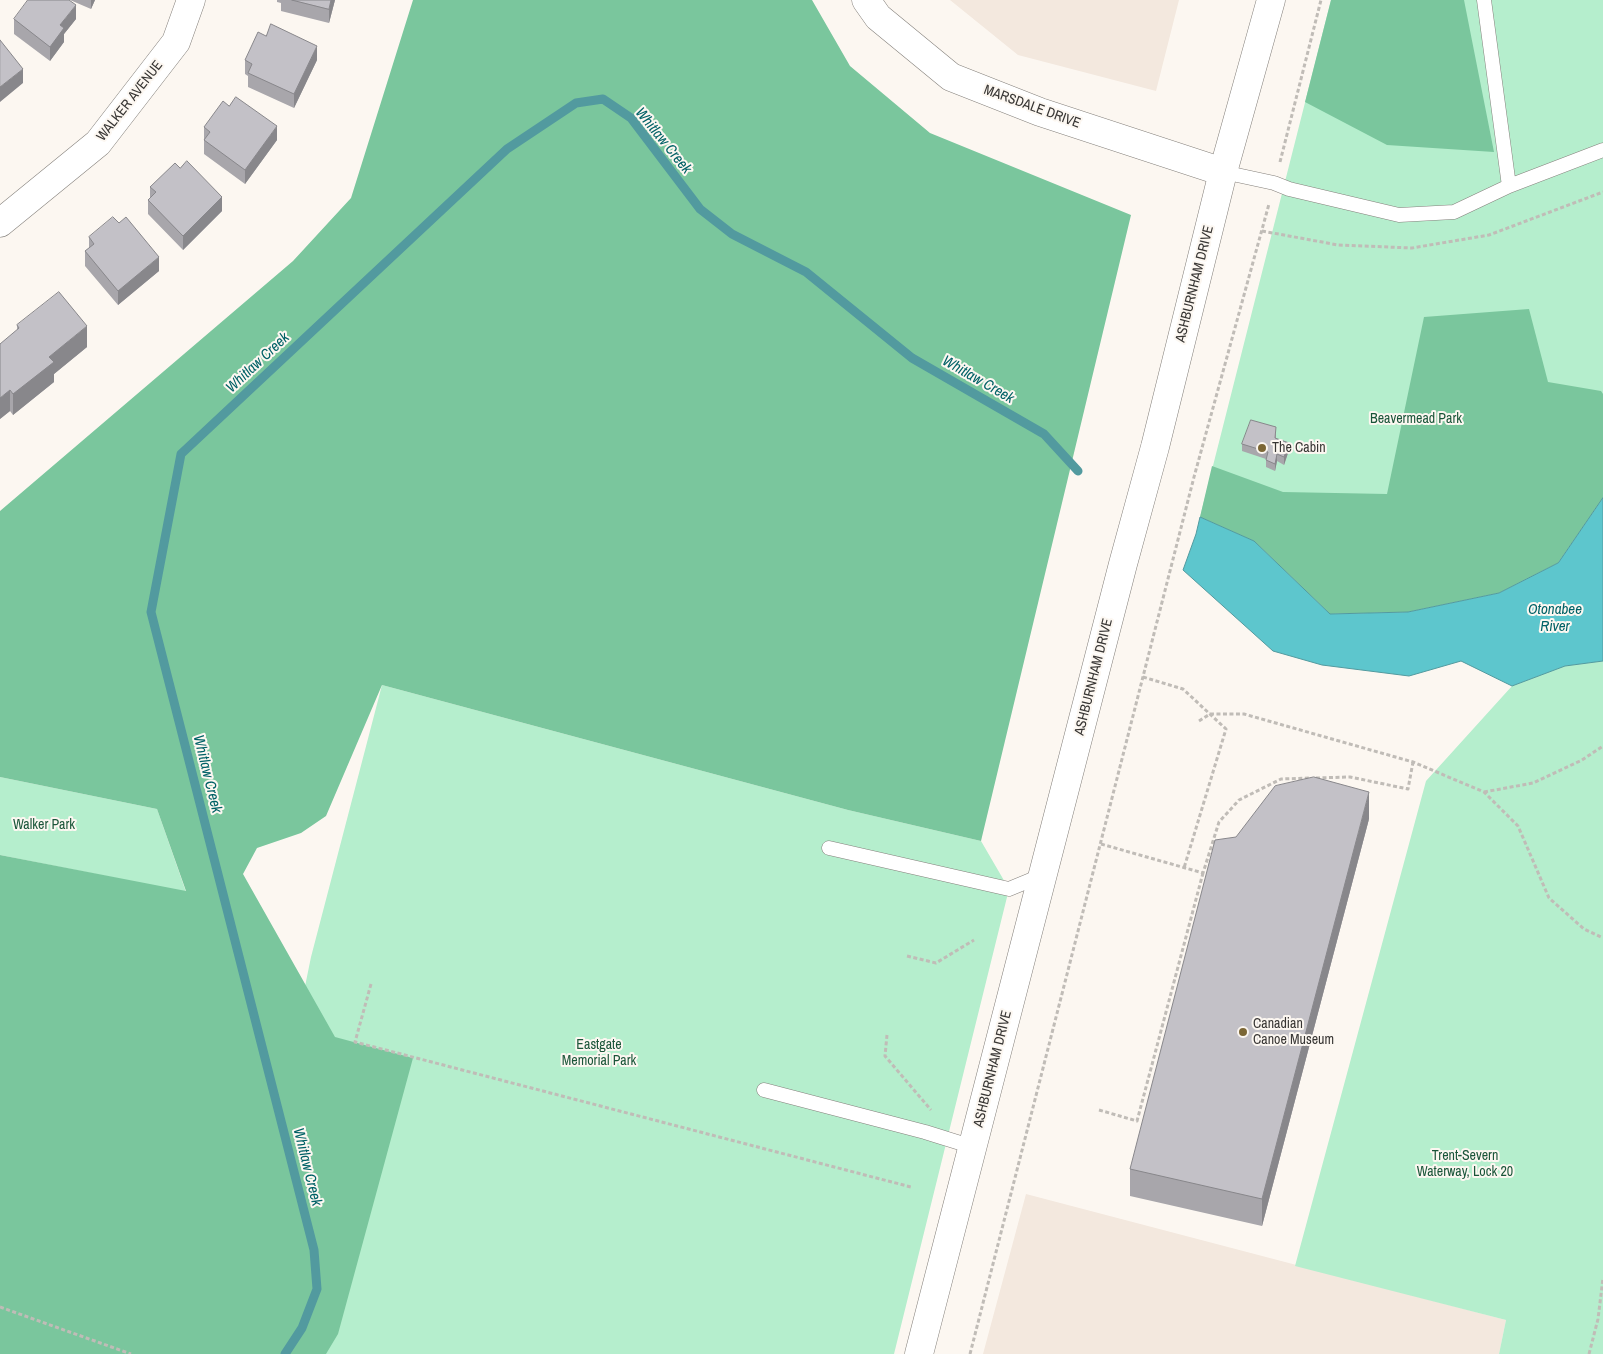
<!DOCTYPE html>
<style>
body{margin:0}
canvas{display:block;background:#fcf7f1}
</style>
<canvas width="1603" height="1354"></canvas>
<script>
const g = document.querySelector('canvas').getContext('2d');
g.lineJoin = 'round';
function fill(path, color) {
  g.fillStyle = color;
  g.fill(path, 'evenodd');
}
function stroke(path, color, width, dash) {
  g.strokeStyle = color;
  g.lineWidth = width;
  g.lineCap = dash ? 'butt' : 'round';
  g.setLineDash(dash || []);
  g.stroke(path);
}
function label(font, color, halo, rows, align = 'center') {
  g.font = font + ' "Archivo Narrow",sans-serif';
  g.lineWidth = 4;
  g.setLineDash([]);
  g.textBaseline = 'middle';
  g.strokeStyle = halo;
  g.fillStyle = color;
  for (const [text, x, y, turn = 0] of rows) {
    g.save();
    g.translate(x, y);
    g.rotate((+turn || 0) * Math.PI / 180);
    g.textAlign = isNaN(turn) ? turn : align;
    if (halo) g.strokeText(text, 0, 0);
    g.fillText(text, 0, 0);
    g.restore();
  }
}
fill(new Path2D(`
 M950,0H1179L1156,91L1018,55Z
 M1026,1194L1506,1320L1499,1354H983Z`), '#f3e8de');
fill(new Path2D(`
 M1331,0H1603V498L1408,612L1200,517Z
 M1603,661V1354H1499L1506,1320L1295,1266L1426,781L1512,686L1565,666Z
 M382,685L848,810L981,841L1009,889L894,1354H230L311,957Z
 M0,777L157,809L186,892L0,855Z`), '#b5eecd');
fill(new Path2D(`
 M413,0H812L850,66L930,133L1131,215L981,841L848,810L382,685L326,816L301,833L257,848L243,874L335,1037L413,1058L338,1334L326,1354H0V855L186,891L157,809L0,777V511L293,261L351,198Z
 M1331,0H1464L1494,152L1387,145L1305,102Z
 M1529,309L1548,382L1601,391L1603,394V498L1558,563L1499,593L1408,612L1330,614L1254,541L1200,517L1212,466L1283,492L1387,494L1424,317Z`), '#7ac69d');
const water = new Path2D(`
 M1603,498V661L1565,666L1512,686L1461,661L1409,676L1322,665L1273,651L1183,570L1196,534L1200,517L1254,541L1330,614L1408,612L1499,593L1558,563Z`);
fill(water, '#5dc6cd');
stroke(water, '#529a9f', 1);
stroke(new Path2D(`
 M285,1354L302,1328L317,1289L314,1250L151,612L181,454L507,149L576,103L603,99L631,118L700,209L732,234L806,272L912,358L1044,434L1078,471`), '#529a9f', 9);
const lane = new Path2D(`
 M1484,0L1509,186
 M1223,172L1274,183L1289,189L1399,215L1454,212L1509,186L1603,150
 M829,848L1009,889L1043,875
 M764,1090L925,1132L973,1147`);
const street = new Path2D(`
 M866,0L878,17L951,77L1040,112L1223,172
 M0,223L98,143L176,42L191,0`);
const secondary = new Path2D(`
 M919,1354L1123,564L1155,447L1223,172L1271,0`);
stroke(lane, '#85817c', 15);
stroke(street, '#85817c', 29);
stroke(secondary, '#85817c', 29);
stroke(new Path2D(`
 M1280,162L1321,0
 M1262,231L1338,245L1412,248L1489,235L1603,192
 M1143,677L1183,689L1226,729L1184,868
 M1199,721L1210,714H1244L1413,762L1484,792L1518,826L1549,898L1584,929L1603,938
 M1316,778L1350,777L1408,789L1413,762
 M1484,792L1533,783L1582,760L1603,746
 M1101,844L1203,873L1219,822L1239,800L1281,779L1310,778
 M907,956L936,963L974,940
 M371,984L355,1042L911,1187
 M887,1035L885,1056L931,1110
 M1099,1110L1137,1121L1203,873
 M0,1307L131,1354
 M970,1354L1194,477L1269,204
 M1589,1354L1598,1319L1603,1278`), '#c0bcb7', 3, [4, 2.5]);
stroke(lane, '#fff', 14);
stroke(street, '#fff', 28);
stroke(secondary, '#fff', 28);
fill(new Path2D(`
 M70,0H95L91,9Z
 M277,0H335L329,23L281,11V3L277,2Z
 M14,19H76L64,34V42L50,61L14,34Z
 M245,60H317L294,108L248,87V76L245,74Z
 M204,127L277,140L245,184L204,154Z
 M180,168L222,211L183,250L148,214V200L150,198V187Z
 M89,237L159,271L118,305L85,266V251L89,248Z
 M17,325L87,347L54,374V382L13,415L10,411L0,419L17,330Z
 M1276,434V438L1289,450L1284,465L1277,461L1275,471L1266,467V459L1242,451V444Z
 M1369,819L1262,1226L1130,1196V1169Z`), '#a8a6ab');
fill(new Path2D(`
 M91,0H95L91,9Z
 M331,0H335L329,23V9Z
 M76,5V19L64,34V42L50,61V47L60,25Z
 M317,46V60L294,108V94Z
 M23,69V83L0,102V87Z
 M277,126V140L245,184V170Z
 M222,197V211L183,250V236Z
 M159,257V271L118,305V291Z
 M87,326V347L54,374V382L13,415V394L49,357Z
 M10,390V411L0,419V398Z
 M1289,443V450L1284,465V457Z
 M1277,454V461L1275,471V464Z
 M1369,792V819L1262,1226V1199Z`), '#88878b');
const building = new Path2D(`
 M28,0H69L76,5L60,25L64,28L50,47L14,19Z
 M292,0H331L329,9Z
 M271,24L317,46L294,94L248,73L252,64L245,60L258,32L266,36Z
 M0,40L23,69L0,87Z
 M236,97L277,126L245,170L204,140L210,132L204,127L223,101L229,106Z
 M187,161L222,197L183,236L148,200L156,192L150,187L175,163L180,168Z
 M113,217L119,223L126,217L159,257L118,291L85,251L94,244L89,237Z
 M59,292L87,326L49,357L54,362L13,394L10,390L0,398V344L19,328L17,325Z
 M1251,420L1276,427L1275,438L1289,443L1284,457L1277,454L1275,464L1266,460L1268,452L1242,444Z
 M1314,777L1369,792L1262,1199L1130,1169L1215,840L1236,837L1275,786Z`);
fill(building, '#c3c1c7');
stroke(building, '#88878b', 1);
for (const [x, y, r, color] of [
 [1262,448,5,"#7b6635"],
 [1243,1032,5,"#7b6635"]
]) {
  const dot = new Path2D();
  dot.arc(x, y, r, 0, 2 * Math.PI);
  g.fillStyle = color;
  g.fill(dot);
  stroke(dot, '#fcf7f1', 2);
}
label('14px', '#373533', '#fcf7f1', [
 ["WALKER AVENUE",130,101,-52],
 ["MARSDALE DRIVE",1032,107,20],
 ["ASHBURNHAM DRIVE",1195,284,-76],
 ["ASHBURNHAM DRIVE",1094,677,-76],
 ["ASHBURNHAM DRIVE",993,1069,-76]
]);
label('14px', '#1a5539', '#fcf7f1', [
 ["Beavermead Park",1416,419],
 ["Walker Park",44,825],
 ["Eastgate",599,1045],
 ["Memorial Park",599,1061],
 ["Trent-Severn",1465,1156],
 ["Waterway, Lock 20",1465,1172]
]);
label('14px', '#373533', '#fcf7f1', [
 ["The Cabin",1272,448],
 ["Canadian",1253,1024],
 ["Canoe Museum",1253,1040]
], 'left');
label('italic 15px', '#006166', '#fcf7f1', [
 ["Whitlaw Creek",663,141,51],
 ["Whitlaw Creek",258,363,-43],
 ["Whitlaw Creek",978,380,30],
 ["Otonabee",1555,610],
 ["River",1555,627],
 ["Whitlaw Creek",207,774,76],
 ["Whitlaw Creek",307,1167,76]
]);
</script>
